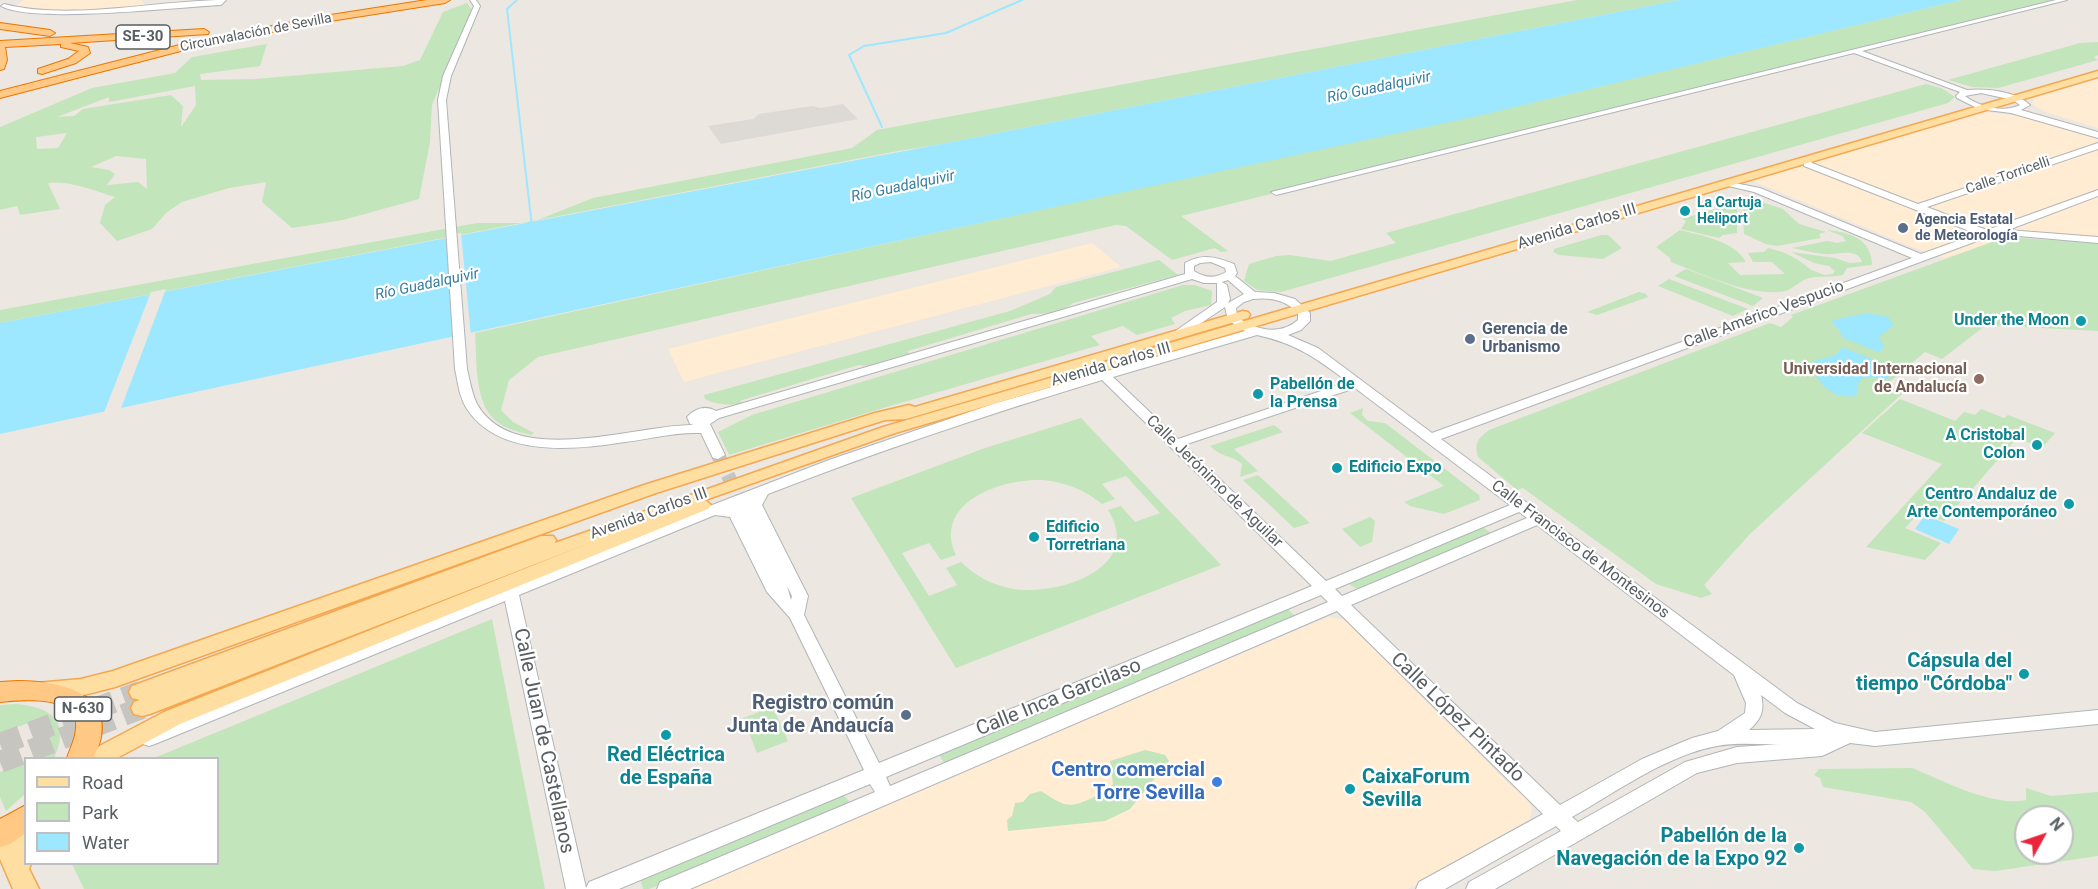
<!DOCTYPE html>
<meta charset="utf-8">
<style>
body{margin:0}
#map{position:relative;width:2098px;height:889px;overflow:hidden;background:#ece7e0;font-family:Roboto,sans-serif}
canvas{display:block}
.legend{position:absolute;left:24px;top:757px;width:195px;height:108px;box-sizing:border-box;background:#fff;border:2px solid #bdbfc0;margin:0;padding:8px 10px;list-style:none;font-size:18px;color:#595e62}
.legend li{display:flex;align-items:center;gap:12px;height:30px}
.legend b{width:30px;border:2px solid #bdbfc0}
.north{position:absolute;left:2014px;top:805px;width:60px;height:60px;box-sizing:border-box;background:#fff;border:2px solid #bdbfc0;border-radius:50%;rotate:50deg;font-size:16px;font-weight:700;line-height:24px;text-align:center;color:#595e62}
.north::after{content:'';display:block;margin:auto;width:21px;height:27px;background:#ed253c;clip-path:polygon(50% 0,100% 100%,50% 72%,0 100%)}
</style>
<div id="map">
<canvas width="2098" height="889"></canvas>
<ul class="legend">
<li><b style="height:8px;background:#ffdea2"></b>Road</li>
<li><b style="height:16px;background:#c3e5bb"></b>Park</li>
<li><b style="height:16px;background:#9de7ff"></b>Water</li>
</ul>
<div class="north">N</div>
</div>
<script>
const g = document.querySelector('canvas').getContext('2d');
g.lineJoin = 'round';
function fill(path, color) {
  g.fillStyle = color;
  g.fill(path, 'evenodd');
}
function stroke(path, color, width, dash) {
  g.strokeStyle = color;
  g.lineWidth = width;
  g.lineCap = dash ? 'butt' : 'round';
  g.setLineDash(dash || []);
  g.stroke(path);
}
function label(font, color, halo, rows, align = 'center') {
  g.font = font + ' Roboto,sans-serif';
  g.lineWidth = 4.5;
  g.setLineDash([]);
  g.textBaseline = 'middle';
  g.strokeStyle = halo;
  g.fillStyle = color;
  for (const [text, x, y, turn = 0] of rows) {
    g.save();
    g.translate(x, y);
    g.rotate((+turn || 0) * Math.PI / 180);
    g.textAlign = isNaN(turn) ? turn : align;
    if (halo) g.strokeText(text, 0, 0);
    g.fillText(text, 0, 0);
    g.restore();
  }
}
fill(new Path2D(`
 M24,0H141L145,6L57,11L35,10L16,6Z
 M2098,79V128L2045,112L2032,104L2034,98Z
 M1984,112L2031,117L2098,136V243L2012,236L1944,258L1912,247L1750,180Z
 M1092,243L1121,267L684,382L668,349Z
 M1328,617L1342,619L1358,629L1355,631L1511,786L1516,790L1521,788L1532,808L1530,819L1408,889H685Z`), '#ffecd3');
fill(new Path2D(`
 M843,104L858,119L721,144L708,126L753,119L759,114L812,106L821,108Z`), '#ddd9d5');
fill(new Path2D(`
 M1577,0H1679L936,145L898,151L0,323V310L477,223H530L593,198L852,148L877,130Z
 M1961,0H2062L1181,216L1228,251L1221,252L1215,248L1172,260L1126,226L1116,225L538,357L509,380L501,410L513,422L534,433L531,435C519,432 505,429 495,420C474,402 477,359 475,333L1535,102Z
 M467,3L472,10L432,105L430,142L419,199L343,220L292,228L262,202L266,182L229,188L182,202L167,212L152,229L117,241L100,223L105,205L115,197C94,191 70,180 48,183L60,209L20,215L17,206L0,210V127L92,88L175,73L192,57L267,44L260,66L200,74L201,80L255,79L403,66L420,60L443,12ZM195,86L196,105L181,127L183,106L171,95L83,109L74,116L57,117L109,97V102ZM67,133L58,148L37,149L36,137ZM116,156L146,159L147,189L138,182L107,185L115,174L109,170L91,167Z
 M2098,42V55L2094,57L2098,60L1998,88L1973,87L1948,80L2080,43Z
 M1926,84L1941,88L1955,97L1948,103L1281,292L1257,290L1244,281L1249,264L1276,256L1290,255L1330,261L1396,243L1386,233Z
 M1755,200L1783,209L1799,224L1826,232L1819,234L1821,238L1777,246L1766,244L1744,234L1743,210L1748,202Z
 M1731,204L1737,208V233L1723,235L1719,238L1681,229L1686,221L1682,219Z
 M1680,230C1703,236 1734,241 1746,262L1728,263L1740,275L1785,274L1772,262H1753L1748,253L1764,252L1768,248C1786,252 1799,259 1811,270L1825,275L1833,274L1835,271L1829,266L1814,263L1791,252L1835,258L1850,263L1862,262C1858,249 1842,253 1832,254C1820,255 1804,250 1792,248L1827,241L1837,243L1846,241L1842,236L1827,230C1849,232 1872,239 1872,265L1847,268L1843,275C1831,278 1817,275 1806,279C1795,284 1791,292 1777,292C1744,294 1702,274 1671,262L1670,258L1656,247Z
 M1601,235H1608L1622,248L1603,259L1559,255L1553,252L1554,249Z
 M2006,237L2098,243V331L1986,325L1942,359L1925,352L1887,384L1904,392L1750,534L1704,585L1712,594L1701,598L1656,584L1523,488L1517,490L1478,457C1474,443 1478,438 1489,430L1770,323L1781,327L1793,317L1791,315Z
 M1159,260L1178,275L1073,303C1063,312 1045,314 1031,314L908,351L909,354L867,366L859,365L739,401L746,403C734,406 716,405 705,399L704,395L1010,311L1050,294L1056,287Z
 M1686,269L1763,298L1753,306L1674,276Z
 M1669,279L1748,309L1733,316L1658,286Z
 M1183,285H1195L1212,291L1211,305L1185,311L1171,318L1175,324L1137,335L1123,326L1091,336L1100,345L880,409L729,455L718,432L752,415Z
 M1639,292L1646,294L1648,297L1597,315L1587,312Z
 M1900,399L1955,421L1964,412L1975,415L1981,409L2004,418L2008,415L2055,433L2042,448L2017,438L1944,521L1920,512L1905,528L1941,543L1925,560L1866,547L1942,464L1862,433Z
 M1363,408L1362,415L1368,421L1385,423L1479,495L1480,500L1444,514L1410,506L1404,502L1444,486L1350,413Z
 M1081,418L1221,565L956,668L851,498L985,448ZM1126,476L1160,513L1135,522L1121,506L1108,510C1145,569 1057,596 1013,589C993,585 976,577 961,562L946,568L957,585L929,596L902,553L929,543L941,560L956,555C932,502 1002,478 1043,480C1065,482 1085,490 1102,504L1115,499L1102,484Z
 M1274,425L1283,432L1234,449L1258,471L1240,477L1242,464C1232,455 1222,458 1210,446Z
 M1258,475L1310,523L1294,528L1243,480Z
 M1370,517L1375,521L1372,542L1360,547L1342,529Z
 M1483,527L1492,534L1359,590L1350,585L1352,582Z
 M1288,609L1296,617L945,765L939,754Z
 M492,619L545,889H84L72,864H218V758H154Z
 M16,704C52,707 71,722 54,758H35L43,756V718L0,733V705Z
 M773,707L788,741L757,753L743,718Z
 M1145,750L1165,755L1169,761L1130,809L1105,821L1008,831L1007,820L1012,816L1015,803L1023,802L1030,794L1041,791C1065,806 1067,810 1094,797C1102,794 1107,791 1113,784L1110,761Z
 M25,762V794L6,811L0,797V772Z
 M1912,768C1944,781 1992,807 2026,800V788L2051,796L2098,792V856L1995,871L1973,869L1925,812L1911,802L1823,787L1820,778L1814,775L1819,769ZM2026,817H2062V853H2026Z
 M843,795L849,801L845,807L649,889H643L640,878Z`), '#c3e5bb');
fill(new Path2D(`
 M1679,0H1961L1482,115L0,434V323L936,145Z
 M1867,313L1888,317L1894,325L1879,337L1884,348L1878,352L1842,337L1840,331L1832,323L1833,320Z
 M1842,347L1897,369L1885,380C1878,378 1865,374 1860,381C1857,385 1858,392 1856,396C1834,399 1820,387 1812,367L1814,361L1836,355Z
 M1925,515L1959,529L1949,544L1915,529Z`), '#9de7ff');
fill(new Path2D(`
 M461,233L471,336L453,340L446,235Z
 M166,289L120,411L103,415L151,292Z`), '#ece7e0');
stroke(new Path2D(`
 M517,0L507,9L532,227
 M882,127L849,55L864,46L946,33L1022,0`), '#9de7ff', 2);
stroke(new Path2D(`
 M718,455L742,504`), '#c7c5c0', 14, [14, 8]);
stroke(new Path2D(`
 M0,744L140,692
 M0,762L142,708`), '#c7c5c0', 22, [22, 11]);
const minor = new Path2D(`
 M226,0L221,5C178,7 32,24 1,6L4,4C70,21 158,0 226,0Z
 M470,0H476L480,6L451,76L446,100L467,369C470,381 472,394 477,404C514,470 638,424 694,425L690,424L687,417C695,408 706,405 716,411L1185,274V263C1203,253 1216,257 1234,264L1237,273L1235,276L1255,292L1274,293L1295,299L1310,313V321L1301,330L1288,335L1318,348L1432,433L1912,258L1754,192L1724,185V181L1760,188L1921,254L1977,234L1804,166V158H1810L1812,163L1918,204L2098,143V149L1927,207L1987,230L2098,190V196L2008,230L2098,237V243L1996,234L1441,439L1797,703L1835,723L1875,732L2098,710V724L1875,746L1850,743L1822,756L1737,763L1697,773L1495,889H1466L1469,882L1561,831L1556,826L1445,889H1416L1419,882L1543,814L1337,611L690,889H657L660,882L875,792L870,784L619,889H566L505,601L155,744L149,746L143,744L140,739L143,734L707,507L829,460L993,404L1245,331L1228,320L1225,307L1185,334H1177L1175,332L1177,330L1217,302V283H1204L1192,279L719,418L710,424L725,455L718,459L713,458L701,433H699C674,432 650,439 625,442C575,450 499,458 467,409C459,397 458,382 455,369L438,100L443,76L474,6ZM1211,262L1225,268L1226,272C1215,279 1205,278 1194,271V266L1200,263ZM1228,280L1244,294L1228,303L1230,299L1227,285L1222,282ZM1253,299C1270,297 1286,300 1298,313V320C1280,336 1255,330 1237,317L1236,308L1244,302ZM1257,335C1297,344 1316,358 1348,382L1178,439L1113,377ZM1102,380L1312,586L879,763L804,615L808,596L762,505L768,494C878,451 989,414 1102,380ZM1355,388L1510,505L1326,581L1184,445ZM1519,512L1527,518L1342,596L1335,589ZM715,515L730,517L767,592L790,618L864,770L589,882L586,888L519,595ZM1537,525L1734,675L1746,703L1745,713L1718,731L1692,738L1642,759L1560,805L1351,605ZM787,586L792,596L791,600ZM1321,595L1328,602L890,786L886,777ZM1761,695L1785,713L1815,729L1749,730C1761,720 1765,710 1761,695ZM1782,744L1737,747L1685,762L1578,822L1572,817C1616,792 1667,755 1717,746C1738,742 1761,745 1782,744Z
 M2056,0H2067L1862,51L1967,90C1987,88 2015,91 2030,105L2021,110L2098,132V138L2011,113L1979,109L1957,98L1956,96L1960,92L1854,53L1276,195L1271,192ZM1981,93L2013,100L2020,105C2003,113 1980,107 1965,96Z`);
const major = new Path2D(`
 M2098,71V77L895,433L705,500L711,505L708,509L180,724L117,758H87L90,751L164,712L592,542L150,714L142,716L134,714L131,708L134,702L140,700L132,698L129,692L132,686L541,536H553L556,540L555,543L883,427Z
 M1243,311L1248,312L1250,315L1248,318L906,419L885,420L656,493L115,687C91,693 61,703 37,695L33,689L37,683L81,679L113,671L644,485L875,413L909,405L915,407Z
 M26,821V864H31L29,869L39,889H13L0,859V823L8,826L13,835L18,824Z`);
const highway = new Path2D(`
 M427,0H450L445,3L324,22L200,46L0,98V91L199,40L324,16Z
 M0,23L50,30L55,33L50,36L0,29Z
 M204,29L209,32L208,34L70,43L88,47L90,53L76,63L42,74L38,73V69L68,59L79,51L61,47V44L5,47L7,60L4,69L0,70V41Z
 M18,681C52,681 110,689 101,737C100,744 96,752 93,758H67C71,746 77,736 76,722C73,695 19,700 0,702V682Z
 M26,805V833L10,844L0,847V819Z`);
stroke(minor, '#b1b5b8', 2);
stroke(major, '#f5a750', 3);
stroke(highway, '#ec7500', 2);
fill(minor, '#fff');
fill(major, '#ffdea2');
fill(highway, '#ffc884');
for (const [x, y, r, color] of [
 [1685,211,6,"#0f9aa8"],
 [1903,228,6,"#5c6f8a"],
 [2081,321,6,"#0f9aa8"],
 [1470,339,6,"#5c6f8a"],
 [1979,379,6,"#8d6e63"],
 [1258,394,6,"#0f9aa8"],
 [2037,445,6,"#0f9aa8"],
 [1337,468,6,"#0f9aa8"],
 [2069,504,6,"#0f9aa8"],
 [1034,537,6,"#0f9aa8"],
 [2024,674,6,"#0f9aa8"],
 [906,715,6,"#5c6f8a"],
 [666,735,6,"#0f9aa8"],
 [1217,782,6,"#3f7fe0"],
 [1350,789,6,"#0f9aa8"],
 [1799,848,6,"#0f9aa8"]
]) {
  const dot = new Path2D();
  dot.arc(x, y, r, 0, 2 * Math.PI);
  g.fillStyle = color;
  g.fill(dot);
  stroke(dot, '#fff', 2);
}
label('14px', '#595e62', '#fff', [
 ["Circunvalación de Sevilla",256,33,-11],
 ["Calle Torricelli",2008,176,-19]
]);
label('bold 14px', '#0d838f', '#fff', [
 ["La Cartuja",1697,203],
 ["Heliport",1697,219]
], 'left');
label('bold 14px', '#4e5e75', '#fff', [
 ["Agencia Estatal",1915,220],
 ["de Meteorología",1915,236]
], 'left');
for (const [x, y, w] of [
 [143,37,54],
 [83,709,57]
]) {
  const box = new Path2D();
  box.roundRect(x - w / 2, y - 12, w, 24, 4.5);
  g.fillStyle = '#fff';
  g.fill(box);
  stroke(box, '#595e62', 1.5);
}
label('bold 15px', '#595e62', null, [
 ["SE-30",143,37],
 ["N-630",83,709]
]);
label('italic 15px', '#347ea1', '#fff', [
 ["Río Guadalquivir",1379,88,-12],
 ["Río Guadalquivir",903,187,-12],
 ["Río Guadalquivir",427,285,-12]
]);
label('16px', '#595e62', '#fff', [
 ["Avenida Carlos III",1577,227,-17],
 ["Calle Américo Vespucio",1764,315,-20],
 ["Avenida Carlos III",1111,365,-16],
 ["Calle Jerónimo de Aguilar",1214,482,44],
 ["Avenida Carlos III",649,514,-20],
 ["Calle Francisco de Montesinos",1580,550,37]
]);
label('bold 16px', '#0d838f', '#fff', [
 ["Under the Moon",2069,321],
 ["Pabellón de",1270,385,"left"],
 ["la Prensa",1270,403,"left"],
 ["A Cristobal",2025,436],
 ["Colon",2025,454],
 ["Edificio Expo",1349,468,"left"],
 ["Centro Andaluz de",2057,495],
 ["Arte Contemporáneo",2057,513],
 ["Edificio",1046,528,"left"],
 ["Torretriana",1046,546,"left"]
], 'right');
label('bold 16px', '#4e5e75', '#fff', [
 ["Gerencia de",1482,330],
 ["Urbanismo",1482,348]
], 'left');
label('bold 16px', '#785e54', '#fff', [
 ["Universidad Internacional",1967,370],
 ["de Andalucía",1967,388]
], 'right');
label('bold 20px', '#0d838f', '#fff', [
 ["Cápsula del",2012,662],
 ["tiempo \"Córdoba\"",2012,685],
 ["Red Eléctrica",666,756,"center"],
 ["de España",666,779,"center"],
 ["CaixaForum",1362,778,"left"],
 ["Sevilla",1362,801,"left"],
 ["Pabellón de la",1787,837],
 ["Navegación de la Expo 92",1787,860]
], 'right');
label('20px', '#595e62', '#fff', [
 ["Calle Inca Garcilaso",1059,698,-22],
 ["Calle López Pintado",1457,718,44],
 ["Calle Juan de Castellanos",543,741,78]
]);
label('bold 20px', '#4e5e75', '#fff', [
 ["Registro común",894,704],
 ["Junta de Andaucía",894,727]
], 'right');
label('bold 20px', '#366cbe', '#fff', [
 ["Centro comercial",1205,771],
 ["Torre Sevilla",1205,794]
], 'right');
</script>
